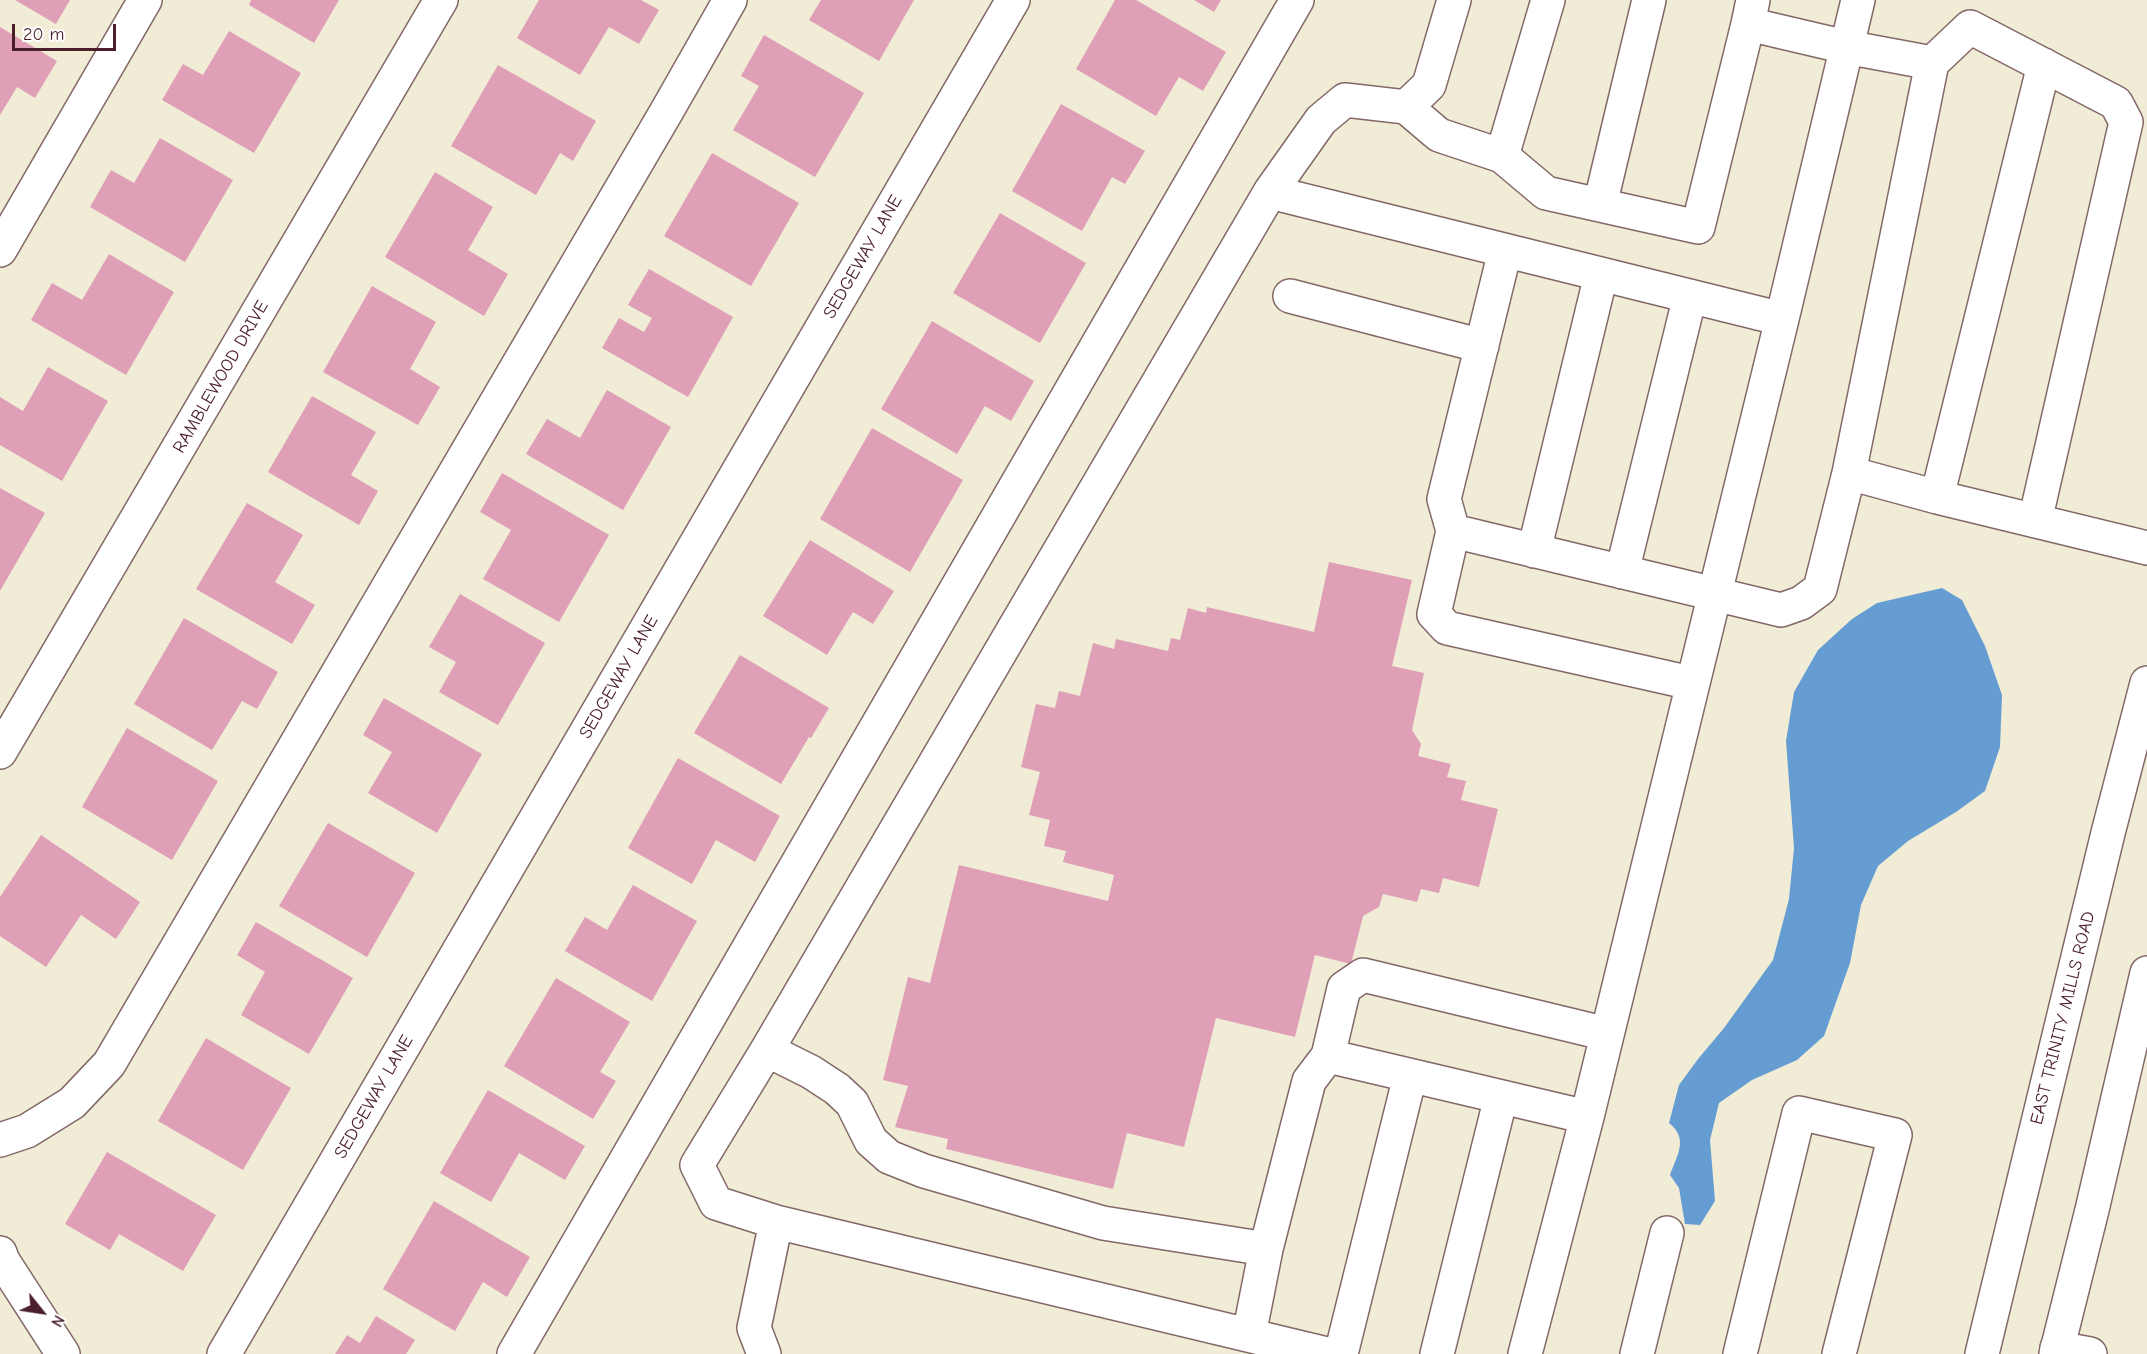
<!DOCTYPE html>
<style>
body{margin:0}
#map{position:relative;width:2147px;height:1354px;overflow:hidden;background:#f0ecd6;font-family:"Comic Neue",sans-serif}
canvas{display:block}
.north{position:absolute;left:12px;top:1282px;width:60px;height:60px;-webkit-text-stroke:4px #fff;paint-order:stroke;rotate:120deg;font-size:16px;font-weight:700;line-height:24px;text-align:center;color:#4a1f2b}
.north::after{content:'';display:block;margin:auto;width:21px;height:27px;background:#4a1f2b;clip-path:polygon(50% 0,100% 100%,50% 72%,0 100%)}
.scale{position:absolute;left:12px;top:24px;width:104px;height:27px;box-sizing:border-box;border:3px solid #4a1f2b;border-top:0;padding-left:8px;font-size:18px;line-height:21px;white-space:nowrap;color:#4a1f2b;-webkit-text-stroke:4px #fff;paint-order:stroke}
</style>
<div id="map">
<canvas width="2147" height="1354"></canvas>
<div class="north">N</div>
<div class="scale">20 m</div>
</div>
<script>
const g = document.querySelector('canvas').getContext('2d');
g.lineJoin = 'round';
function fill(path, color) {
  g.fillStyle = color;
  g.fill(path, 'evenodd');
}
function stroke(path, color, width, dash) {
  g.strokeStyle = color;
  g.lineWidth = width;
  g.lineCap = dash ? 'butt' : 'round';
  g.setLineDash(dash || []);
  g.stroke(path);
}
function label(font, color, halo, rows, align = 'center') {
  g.font = font + ' "Comic Neue",sans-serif';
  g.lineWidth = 5;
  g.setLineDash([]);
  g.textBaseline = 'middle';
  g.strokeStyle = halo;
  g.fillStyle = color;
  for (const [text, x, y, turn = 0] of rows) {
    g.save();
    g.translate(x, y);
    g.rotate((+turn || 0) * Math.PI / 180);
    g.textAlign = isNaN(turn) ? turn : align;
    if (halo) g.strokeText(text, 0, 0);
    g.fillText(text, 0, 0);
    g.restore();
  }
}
fill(new Path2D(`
 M1942,588L1962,600L1985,646L2002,695L2000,747L1985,791L1956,812L1908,841L1878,866L1861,905L1850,963L1824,1036L1797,1060L1752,1080L1719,1103L1710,1140L1715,1201L1700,1225L1685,1224L1679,1188L1670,1175C1677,1155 1689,1139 1669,1123L1679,1085L1698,1059L1724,1028L1773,960L1789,899L1794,848L1786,741L1794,692L1818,650L1852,619L1877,603Z`), '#659dd3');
fill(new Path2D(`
 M15,0H70L56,24Z
 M251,0H339L314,43L249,5Z
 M539,0H641L659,10L639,44L609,27L580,75L517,38Z
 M821,0H914L879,61L809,20Z
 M1115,0H1136L1226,52L1203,91L1179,77L1156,116L1076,69Z
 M1194,0H1221L1214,12Z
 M0,27L57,61L35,98L17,87L0,115Z
 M229,31L301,73L254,153L162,100L183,64L203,75Z
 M764,35L864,93L815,177L733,130L759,86L741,76Z
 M498,65L596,121L573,161L560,153L536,195L451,146Z
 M1061,104L1145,151L1125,184L1112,177L1082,231L1012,191Z
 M160,138L233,180L185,262L90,207L111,170L134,183Z
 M712,153L799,203L751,286L664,236Z
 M435,172L493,207L468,250L508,274L484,316L385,257Z
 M1000,213L1086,263L1040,343L953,293Z
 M109,254L174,292L126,375L31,320L52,283L82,300Z
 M649,269L733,317L688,397L602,348L619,318L644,332L652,318L628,305Z
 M372,286L436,322L410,369L440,387L418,425L323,372Z
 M932,321L1034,381L1011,421L985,406L957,454L881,409Z
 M48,367L108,401L62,481L0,445V397L23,411Z
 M607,390L671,427L623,510L526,454L547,419L580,438Z
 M312,396L376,432L351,475L378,491L359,525L268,472Z
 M872,428L963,480L910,572L820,519Z
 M502,473L609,535L559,622L483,579L511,530L480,512Z
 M0,488L45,513L0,591Z
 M247,503L303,535L275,582L315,605L292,644L196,589Z
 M810,540L894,591L873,624L853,612L827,655L763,616Z
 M1329,562L1412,580L1392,666L1424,673L1412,730L1421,744L1418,756L1451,764L1447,777L1466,781L1461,800L1498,809L1479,887L1443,878L1439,893L1421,889L1417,902L1383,894L1379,907L1363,916L1351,964L1315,955L1295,1037L1216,1018L1184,1147L1127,1133L1113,1189L946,1149L948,1139L895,1127L908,1086L883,1080L908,977L930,983L959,865L1108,901L1114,875L1063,862L1066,851L1044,846L1050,820L1029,815L1040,772L1021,767L1036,704L1055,708L1059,691L1080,696L1093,643L1114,649L1116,639L1168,651L1171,638L1180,640L1188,608L1206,613L1207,607L1314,632Z
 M460,594L545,643L498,725L439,692L456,662L429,647Z
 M184,618L278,672L257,709L242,701L212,750L134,704Z
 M740,655L829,708L811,738L809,737L781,784L694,733Z
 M384,698L482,754L437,833L368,793L392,752L363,735Z
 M127,728L218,781L172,860L82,807Z
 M678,758L780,816L755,862L716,840L692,884L628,848Z
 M328,823L415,873L367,957L279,906Z
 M41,835L140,902L116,939L81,915L46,967L0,936V897Z
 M633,885L697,921L652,1001L565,951L585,917L607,930Z
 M256,922L353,978L309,1054L241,1015L265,972L237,955Z
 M556,978L630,1022L600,1072L616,1081L593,1119L504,1066Z
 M206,1038L291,1088L243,1170L158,1121Z
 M488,1090L585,1146L565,1180L519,1153L491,1202L440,1173Z
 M107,1152L216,1215L183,1271L119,1234L110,1250L65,1224Z
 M434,1201L530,1257L507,1297L483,1282L455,1331L383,1289Z
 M376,1316L415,1340L406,1354H335L347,1335L360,1343Z`), '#df9fb6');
const minor = new Path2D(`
 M1454,0L1429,85L1406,107L1345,100L1321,120L1270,192L1782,319
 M1753,0L1748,24L1846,47L1932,63L1970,27L2116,103L2126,122L2035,521
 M1406,107L1439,135L1502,156L1546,193L1698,227L1748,24
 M1502,156L1548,0
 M1270,192L767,1050L697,1165L716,1203L776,1222L1327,1354
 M1600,205L1649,0
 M0,250L145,0
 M1505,251L1444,499L1453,531L1434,614L1447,628L1691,683
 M1290,296L1482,346
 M1849,473L1932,63
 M1937,497L2044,65
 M1453,531L1781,610L1801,603L1820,589L1849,473L1937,497L2147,548
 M1534,551L1601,275
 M1622,572L1690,296
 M0,752L441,0
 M767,1050L811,1072L837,1089L852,1103L871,1141L889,1157L924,1171L1103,1223L1266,1249
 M1328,1056L1587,1117
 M0,1140L27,1131L72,1103L109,1064L668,109L730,0
 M0,1253L3,1261L63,1354
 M1249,1335L1266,1249L1309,1081L1328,1056L1344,988L1363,975L1607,1034
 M2057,1348L2090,1354
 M224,1354L1013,0
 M514,1354L1297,0
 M764,1354L754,1328L776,1222
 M1341,1354L1410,1076
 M1437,1354L1501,1097
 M1525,1354L1587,1117L1782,319L1858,0
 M1637,1354L1667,1233
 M1740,1354L1799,1113L1895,1135L1839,1354`);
const major = new Path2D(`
 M1982,1354L2108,833L2147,683
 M2056,1354L2092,1210L2147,973`);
stroke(minor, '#846767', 36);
stroke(major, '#846767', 36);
stroke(minor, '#fff', 33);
stroke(major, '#fff', 33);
label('18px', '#4a1f2b', '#fff', [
 ["SEDGEWAY LANE",863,257,-60],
 ["RAMBLEWOOD DRIVE",221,377,-60],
 ["SEDGEWAY LANE",619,677,-60],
 ["EAST TRINITY MILLS ROAD",2063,1018,-76],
 ["SEDGEWAY LANE",374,1097,-60]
]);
</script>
